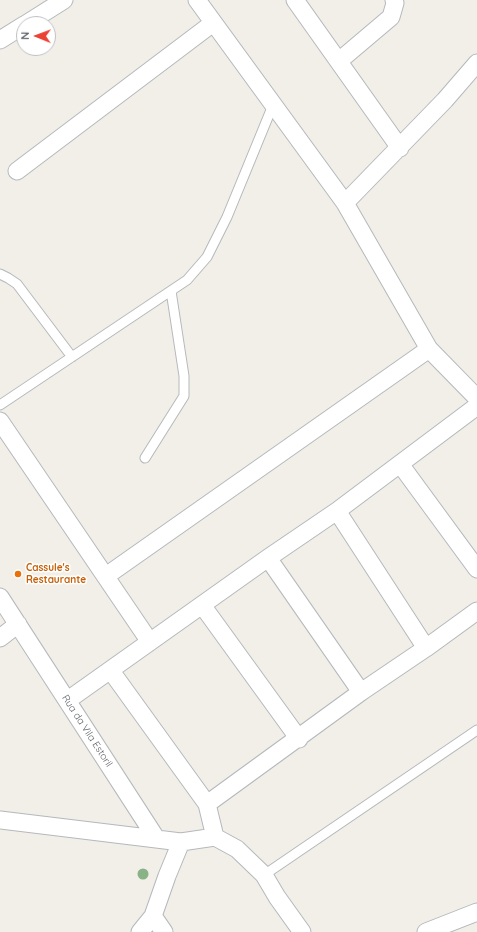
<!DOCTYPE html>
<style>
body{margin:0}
#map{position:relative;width:477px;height:932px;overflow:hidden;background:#f1efe8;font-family:Quicksand,sans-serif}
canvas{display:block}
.north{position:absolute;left:16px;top:16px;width:40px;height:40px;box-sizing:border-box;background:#fff;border:1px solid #bfc1c3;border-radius:50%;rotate:271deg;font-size:11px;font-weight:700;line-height:16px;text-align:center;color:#5f6368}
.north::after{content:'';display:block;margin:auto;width:14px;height:18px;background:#ea4335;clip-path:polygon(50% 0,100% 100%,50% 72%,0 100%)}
</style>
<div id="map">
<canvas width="477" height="932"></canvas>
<div class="north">N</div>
</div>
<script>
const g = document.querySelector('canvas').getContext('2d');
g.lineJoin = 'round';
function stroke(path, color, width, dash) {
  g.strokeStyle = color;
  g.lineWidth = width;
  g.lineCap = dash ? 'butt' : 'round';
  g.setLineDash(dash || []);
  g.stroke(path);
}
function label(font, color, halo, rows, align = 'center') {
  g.font = font + ' Quicksand,sans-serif';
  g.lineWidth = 3;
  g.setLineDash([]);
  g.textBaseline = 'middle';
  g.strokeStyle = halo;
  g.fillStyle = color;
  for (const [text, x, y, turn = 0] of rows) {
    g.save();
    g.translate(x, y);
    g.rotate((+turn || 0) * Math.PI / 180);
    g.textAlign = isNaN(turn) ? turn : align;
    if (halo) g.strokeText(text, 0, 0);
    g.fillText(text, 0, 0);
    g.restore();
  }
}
const lane = new Path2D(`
 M0,274L8,278L17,284L72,357
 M0,405L187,280L207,257L227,217L273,105
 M145,458L184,396V376L171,291
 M264,875L477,730`);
const street = new Path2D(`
 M197,0L345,203L429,349L477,398
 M295,0L400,148
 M26,24L64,0
 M0,40L24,25
 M339,61L391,17L395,3L394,0
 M17,171L213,23
 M345,203L445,100L477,63
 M0,421L150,642
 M400,464L477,569
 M337,511L426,648
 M268,558L361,692
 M106,576L429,349
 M0,597L156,838
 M202,605L299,739
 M0,638L18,624
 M111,671L207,804L215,837
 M68,700L268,558L337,511L477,406
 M207,804L361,692L426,648L477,611
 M0,820L181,842L215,837L237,849L264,875L277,897L302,932
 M140,932L153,916
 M164,932L153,916L167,876L181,842
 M426,932L477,912`);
stroke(lane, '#b5b8bc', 11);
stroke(street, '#b5b8bc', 19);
stroke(lane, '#fff', 9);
stroke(street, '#fff', 17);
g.fillStyle = '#89b387';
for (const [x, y] of [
 [143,874]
]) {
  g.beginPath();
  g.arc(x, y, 5.5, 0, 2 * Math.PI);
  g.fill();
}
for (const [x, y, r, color] of [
 [18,574,4,"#e8710a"]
]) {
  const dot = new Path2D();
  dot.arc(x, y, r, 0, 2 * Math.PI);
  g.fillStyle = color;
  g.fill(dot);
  stroke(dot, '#fff', 1.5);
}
label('bold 10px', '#c56008', '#fff', [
 ["Cassule's",26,568],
 ["Restaurante",26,580]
], 'left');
label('10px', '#5f6368', '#fff', [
 ["Rua da Vila Estoril",87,731,57]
]);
</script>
